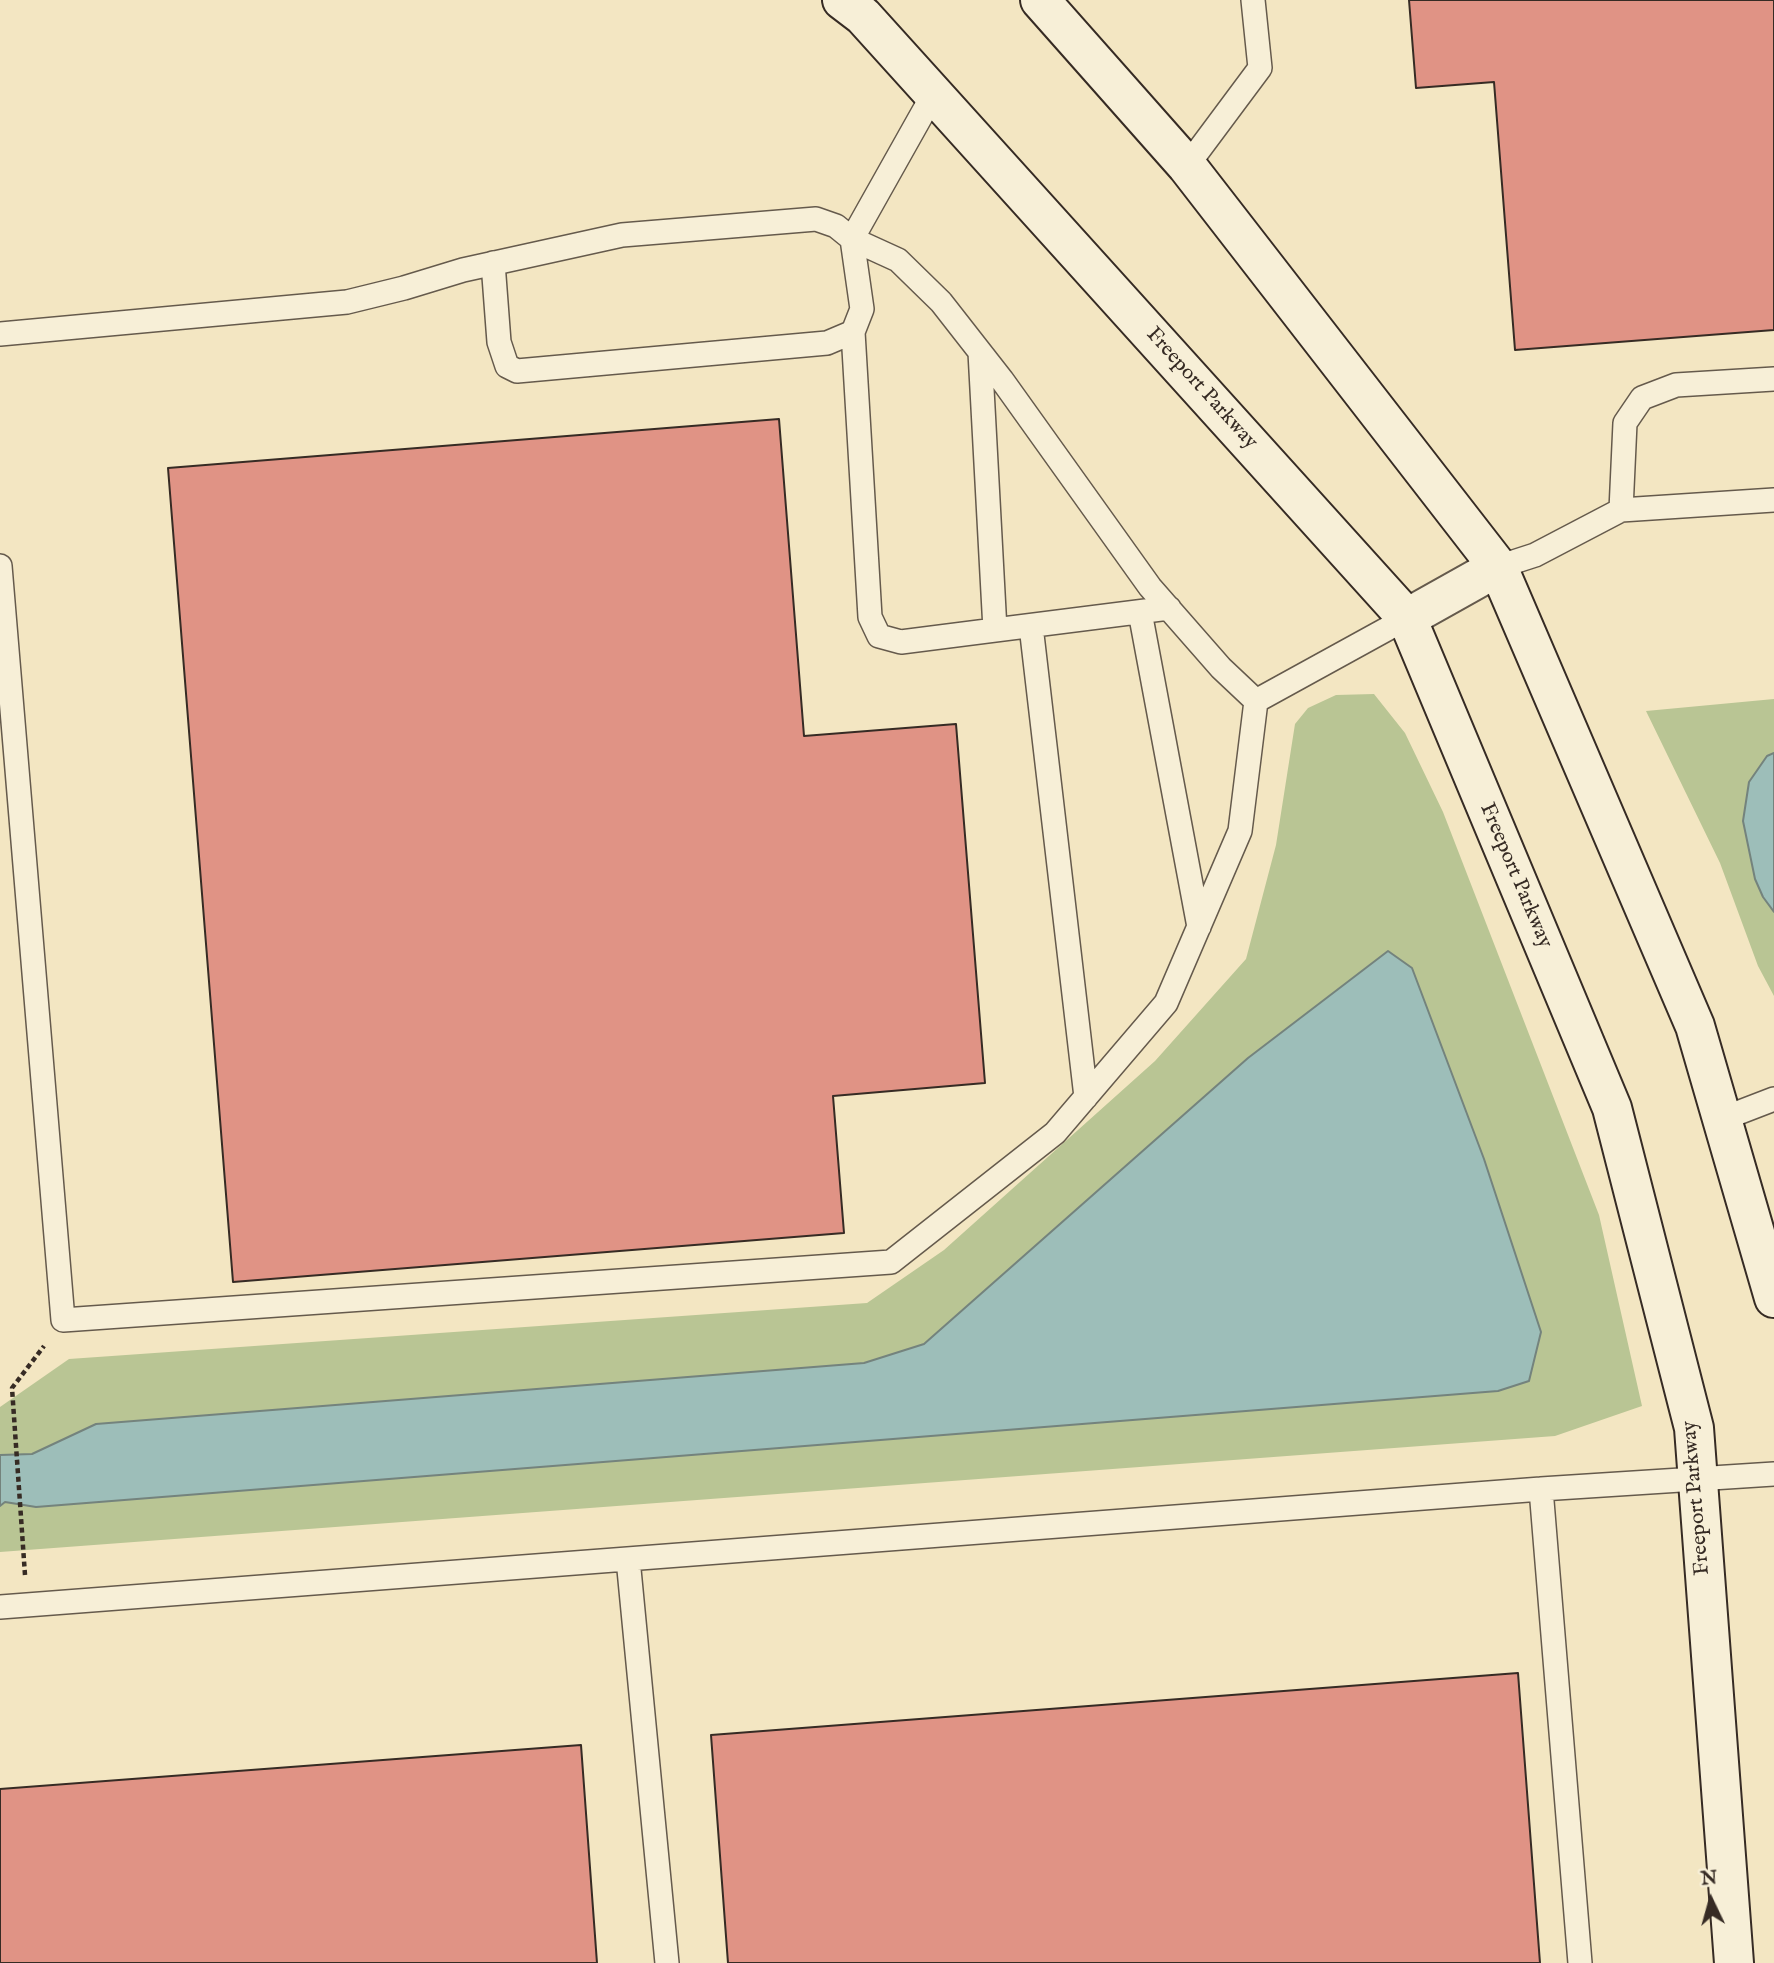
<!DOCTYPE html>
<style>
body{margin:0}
#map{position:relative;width:1774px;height:1963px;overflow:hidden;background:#f3e6c2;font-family:"IM FELL English",serif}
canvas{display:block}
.north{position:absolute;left:1676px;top:1865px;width:70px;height:70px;-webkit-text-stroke:5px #f7efd7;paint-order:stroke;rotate:355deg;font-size:19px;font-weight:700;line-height:28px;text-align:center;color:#362b24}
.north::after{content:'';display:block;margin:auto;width:24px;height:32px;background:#362b24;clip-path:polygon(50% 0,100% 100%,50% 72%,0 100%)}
</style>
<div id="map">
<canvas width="1774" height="1963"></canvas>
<div class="north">N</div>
</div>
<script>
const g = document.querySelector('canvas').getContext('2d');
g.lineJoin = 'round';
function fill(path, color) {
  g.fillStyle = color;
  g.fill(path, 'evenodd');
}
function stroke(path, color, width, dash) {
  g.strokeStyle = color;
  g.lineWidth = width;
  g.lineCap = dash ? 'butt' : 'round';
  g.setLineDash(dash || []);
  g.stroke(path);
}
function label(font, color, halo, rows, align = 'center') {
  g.font = font + ' "IM FELL English",serif';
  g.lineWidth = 7;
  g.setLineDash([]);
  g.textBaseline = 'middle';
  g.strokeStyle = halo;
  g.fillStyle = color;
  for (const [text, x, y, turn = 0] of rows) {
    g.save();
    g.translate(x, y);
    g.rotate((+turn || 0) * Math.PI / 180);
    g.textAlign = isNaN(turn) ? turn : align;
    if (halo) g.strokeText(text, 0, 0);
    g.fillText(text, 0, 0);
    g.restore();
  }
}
fill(new Path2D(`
 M1374,694L1405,733L1443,812L1599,1215L1642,1406L1555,1436L0,1552V1407L69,1359L867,1303L944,1250L1155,1061L1246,959L1276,845L1295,724L1308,708L1336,695Z
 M1774,699V996L1758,966L1720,863L1646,711Z`), '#b9c594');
const water = new Path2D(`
 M1774,753V912L1763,897L1755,879L1743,821L1749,782L1767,756Z
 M1388,951L1412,968L1484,1159L1541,1332L1529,1381L1498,1391L36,1507L5,1502L0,1506V1455L32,1454L96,1424L864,1363L924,1344L1248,1058Z`);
fill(water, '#9dbeb9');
stroke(water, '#74837d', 2);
const building = new Path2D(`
 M1409,0H1774V330L1515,350L1494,82L1416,88Z
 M779,419L804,736L956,724L985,1083L833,1096L844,1233L233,1282L168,468Z
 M1518,1673L1540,1963H728L711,1735Z
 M581,1745L597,1963H0V1789Z`);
fill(building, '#e09385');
stroke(building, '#362b24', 2);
const service = new Path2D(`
 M934,93L852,239L898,260L941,302L1002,380L1150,587L1221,668L1256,701
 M1187,166L1260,68L1253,0
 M853,332L870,617L879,636L901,642L995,630
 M0,334L347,302L404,288L463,270L622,235L816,219L836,226L852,239L862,309L853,332L827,343L517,371L507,366L499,342L493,263
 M980,352L995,630L1169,608
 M1621,510L1625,423L1642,398L1676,385L1774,379
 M0,566L63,1320L891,1262L1055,1133L1166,1003L1240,831L1256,701L1407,618
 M1498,567L1535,555L1621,510L1774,500
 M1140,612L1199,927
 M1031,626L1086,1097
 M1722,1119L1774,1099
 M1541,1489L1580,1963
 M628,1559L667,1963
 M0,1607L1541,1489L1774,1474`);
const minor = new Path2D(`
 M1407,618L1498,567`);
const secondary = new Path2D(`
 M842,0L863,16L1407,618L1612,1108L1694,1428L1734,1963
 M1040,0L1187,166L1498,567L1695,1026L1774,1298`);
stroke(service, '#655a4c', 26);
stroke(minor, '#655a4c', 42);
stroke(secondary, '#362b24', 42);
stroke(new Path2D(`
 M25,1575L12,1388L44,1346`), '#362b24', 4.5, [5, 3.5]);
stroke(service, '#f7efd7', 23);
stroke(minor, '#f7efd7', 38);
stroke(secondary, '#f7efd7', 38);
label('21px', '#362b24', '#f7efd7', [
 ["Freeport Parkway",1201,389,48],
 ["Freeport Parkway",1515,876,67],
 ["Freeport Parkway",1697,1498,-95]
]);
</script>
